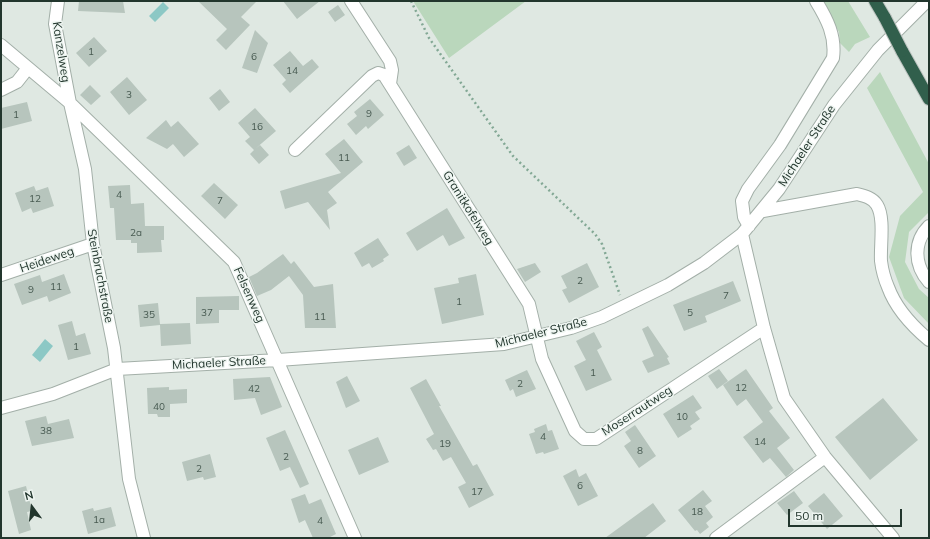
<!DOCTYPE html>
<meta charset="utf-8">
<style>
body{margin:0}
#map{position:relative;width:930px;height:539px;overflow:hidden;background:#dfe8e2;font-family:Mulish,sans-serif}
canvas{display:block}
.frame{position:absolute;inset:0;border:2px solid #22362d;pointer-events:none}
.north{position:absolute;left:12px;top:487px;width:40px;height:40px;-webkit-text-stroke:3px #eef5f1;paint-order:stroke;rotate:345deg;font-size:11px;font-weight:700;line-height:16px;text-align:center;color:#22362d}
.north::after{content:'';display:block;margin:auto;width:14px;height:18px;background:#22362d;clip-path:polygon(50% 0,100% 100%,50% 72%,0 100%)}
.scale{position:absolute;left:788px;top:509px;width:114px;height:18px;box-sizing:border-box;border:2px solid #22362d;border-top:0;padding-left:5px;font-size:12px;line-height:14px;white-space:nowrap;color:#22362d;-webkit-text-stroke:3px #eef5f1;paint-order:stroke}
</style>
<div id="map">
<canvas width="930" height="539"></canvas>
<div class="frame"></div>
<div class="north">N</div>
<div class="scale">50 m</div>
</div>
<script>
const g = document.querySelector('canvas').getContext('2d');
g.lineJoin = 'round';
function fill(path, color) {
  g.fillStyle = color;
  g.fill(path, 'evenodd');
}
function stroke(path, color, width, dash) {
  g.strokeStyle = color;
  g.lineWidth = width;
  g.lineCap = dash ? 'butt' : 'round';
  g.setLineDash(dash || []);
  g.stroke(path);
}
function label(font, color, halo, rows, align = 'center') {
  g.font = font + ' Mulish,sans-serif';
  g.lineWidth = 3;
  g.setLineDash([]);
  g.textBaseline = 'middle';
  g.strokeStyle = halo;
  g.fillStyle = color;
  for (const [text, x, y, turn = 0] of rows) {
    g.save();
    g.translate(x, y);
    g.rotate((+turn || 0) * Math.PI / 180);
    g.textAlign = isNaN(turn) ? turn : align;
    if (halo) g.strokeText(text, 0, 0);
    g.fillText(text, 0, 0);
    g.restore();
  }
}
fill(new Path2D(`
 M413,1H526L449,58Z
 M821,1H848L870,37L855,44L849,52L840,43L839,32Z
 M880,72L929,164V212L909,232L905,262L919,289L929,298V324L904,298L889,257L900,216L923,192L867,88Z`), '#bad7bc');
fill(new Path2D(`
 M163,2L169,8L155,22L149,16Z
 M45,339L53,346L40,362L32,355Z`), '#8cc8c5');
fill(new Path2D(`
 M79,1H123L125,13L78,11Z
 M198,1H257L241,17L250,25L226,50L216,40L227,29Z
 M283,1H320L297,19Z
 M338,5L345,15L335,22L328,12Z
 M255,30L268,43L257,73L242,68Z
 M94,37L107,51L89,67L76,53Z
 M290,51L303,66L312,59L319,67L290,93L282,84L286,80L273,65Z
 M127,77L147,100L129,115L110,92Z
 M90,85L101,96L91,105L80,95Z
 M220,89L230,102L219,111L209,98Z
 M370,99L384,115L368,129L366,126L356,135L347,124L357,116L354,112Z
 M27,102L32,121L1,129V108Z
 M255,108L276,131L255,149L260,145L269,155L259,164L250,154L254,150L245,141L250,137L238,123Z
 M166,120L171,127L178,121L199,144L184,157L173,144L167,149L146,138Z
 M344,139L363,162L328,192L337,203L327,210L330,230L308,202L285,209L280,191L341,173L325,154Z
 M409,145L417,158L404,166L396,153Z
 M214,183L238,205L225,219L201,196Z
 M130,185L131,204L144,203L145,226H164V240H161L162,252L137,253V243H131V240H116L114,208H110L108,186Z
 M34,186L36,191L48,187L54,206L33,213L31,208L22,212L15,193Z
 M447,208L465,238L449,246L443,235L417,251L406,233Z
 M378,238L389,255L383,259L384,261L372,268L369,263L362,267L354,253Z
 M283,254L291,264L294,261L314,287L333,284L336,328H305L303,295L289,276L271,290L257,296L249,277L257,273Z
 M535,263L541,272L525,282L517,269Z
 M587,263L599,287L569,303L562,290L567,288L561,276Z
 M64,274L71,293L49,302L47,296L22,305L14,284L40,275L42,282Z
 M476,274L484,315L442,324L434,288L459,283L458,278Z
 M733,281L741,301L705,316L707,322L684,331L673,305Z
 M239,296V310H219V323L196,324V297Z
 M158,303L160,324L190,323L191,344L161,346L160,325L140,327L138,305Z
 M72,321L76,336L85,333L91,354L68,360L58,325Z
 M648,326L669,357L667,358L670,364L648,373L642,361L654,356L642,329Z
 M594,332L602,347L597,350L612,380L586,391L574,366L586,360L576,341Z
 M719,369L728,381L717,389L708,376Z
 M746,369L773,408L769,411L790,438L777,448L794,470L786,477L770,458L763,463L743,437L763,422L746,399L737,406L723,385Z
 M527,370L536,389L516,397L513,389L510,391L505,380Z
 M347,376L360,401L346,408L336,382Z
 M270,377L282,407L261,415L255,398L234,400L233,379Z
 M426,379L441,406H439L473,466L477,464L494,495L469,508L458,487L466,483L451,457L443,461L436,449L433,450L426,439L434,434L410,388Z
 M169,387V390L187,389V403L170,404V417H158L157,414H148L147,388Z
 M693,395L702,408L695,412L700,419L690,426L692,429L678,438L663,414Z
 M883,398L918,440L870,480L835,437Z
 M46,416L48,424L69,419L74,438L32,446L25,421Z
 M546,424L548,431L552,430L559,449L544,454L543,452L536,454L529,434L535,432L534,429Z
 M635,425L656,456L639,468L624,446L631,441L625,432Z
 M285,430L309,484L300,488L290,467L280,471L266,438Z
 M378,437L389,462L359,475L348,450Z
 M210,454L216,477L204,480L203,477L187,481L182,462Z
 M576,469L579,477L586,473L598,496L578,506L563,476Z
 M26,486L32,511L27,512L31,530L19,534L8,491Z
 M703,490L712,501L705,506L713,517L706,523L709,527L700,534L697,530L695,531L678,510Z
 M794,491L803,503L787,515L777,503Z
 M824,493L843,516L827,529L808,506Z
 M305,494L309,504L321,499L336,534L328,538H313L305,520L299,523L291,499Z
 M653,503L666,521L644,538H605Z
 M111,507L116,526L88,534L82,511L93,508L94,511Z`), '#b7c5bd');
const minor = new Path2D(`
 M58,1L55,24L70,103L85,169L93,244L114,348L129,479L144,538
 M351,1L390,61L392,70L390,84
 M1,45L70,103L234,262L355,538
 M1,90L17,82L28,68
 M295,150L372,76L378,73L384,75L529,304L542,359L575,431L584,439H596L764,328
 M763,211L857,194C865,196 873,198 877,205C885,218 880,246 881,261C882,269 885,280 888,287C896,309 911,325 929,340
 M749,226L744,217L742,201L748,189L780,145L833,58C836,36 827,19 816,1
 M929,226C913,242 914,265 929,282
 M742,234L764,328L784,398L825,457L893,538
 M1,275L93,244
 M1,408L53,394L117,369L278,360L504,344L571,328L602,317L668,285L704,263L742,234L779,189L834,105L878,50L927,1
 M716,538L825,457`);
const highway = new Path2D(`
 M875,1L885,18
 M902,51L929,99`);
stroke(minor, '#a3afa8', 14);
stroke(highway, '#bdc3c0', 14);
stroke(new Path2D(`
 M411,1L429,38L513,156L595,234L602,244L620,295`), '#83a895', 2.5, [2, 3]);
stroke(minor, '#fff', 12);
stroke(highway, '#315f4c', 12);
const highwayBridge = new Path2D(`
 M885,18L902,51`);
stroke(highwayBridge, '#bdc3c0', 14, []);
stroke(highwayBridge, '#315f4c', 12);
label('10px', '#475a51', null, [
 ["1",91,52],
 ["6",254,57],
 ["14",292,71],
 ["3",129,95],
 ["9",369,114],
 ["1",16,115],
 ["16",257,127],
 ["11",344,158],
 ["4",119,195],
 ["12",35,199],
 ["7",220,201],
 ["2a",136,233],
 ["2",580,281],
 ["11",56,287],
 ["9",31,290],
 ["7",726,296],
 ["1",459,302],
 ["37",207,313],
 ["5",690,313],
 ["35",149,315],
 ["11",320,317],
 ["1",76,347],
 ["1",593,373],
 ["2",520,384],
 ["12",741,388],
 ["42",254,389],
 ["40",159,407],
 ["10",682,417],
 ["38",46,431],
 ["4",543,437],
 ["14",760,442],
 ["19",445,444],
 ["8",640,451],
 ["2",286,457],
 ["2",199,469],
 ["6",580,486],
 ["17",477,492],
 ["18",697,512],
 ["1a",99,520],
 ["4",320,521]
]);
label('12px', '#22362d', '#eef5f1', [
 ["Kanzelweg",61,52,81],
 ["Michaeler Straße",807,146,-57],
 ["Granitkofelweg",468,208,58],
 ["Heideweg",47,260,-19],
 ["Steinbruchstraße",100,276,79],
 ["Felsenweg",249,295,66],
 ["Michaeler Straße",541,333,-14],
 ["Michaeler Straße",219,363,-3],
 ["Moserrautweg",637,411,-33]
]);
</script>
